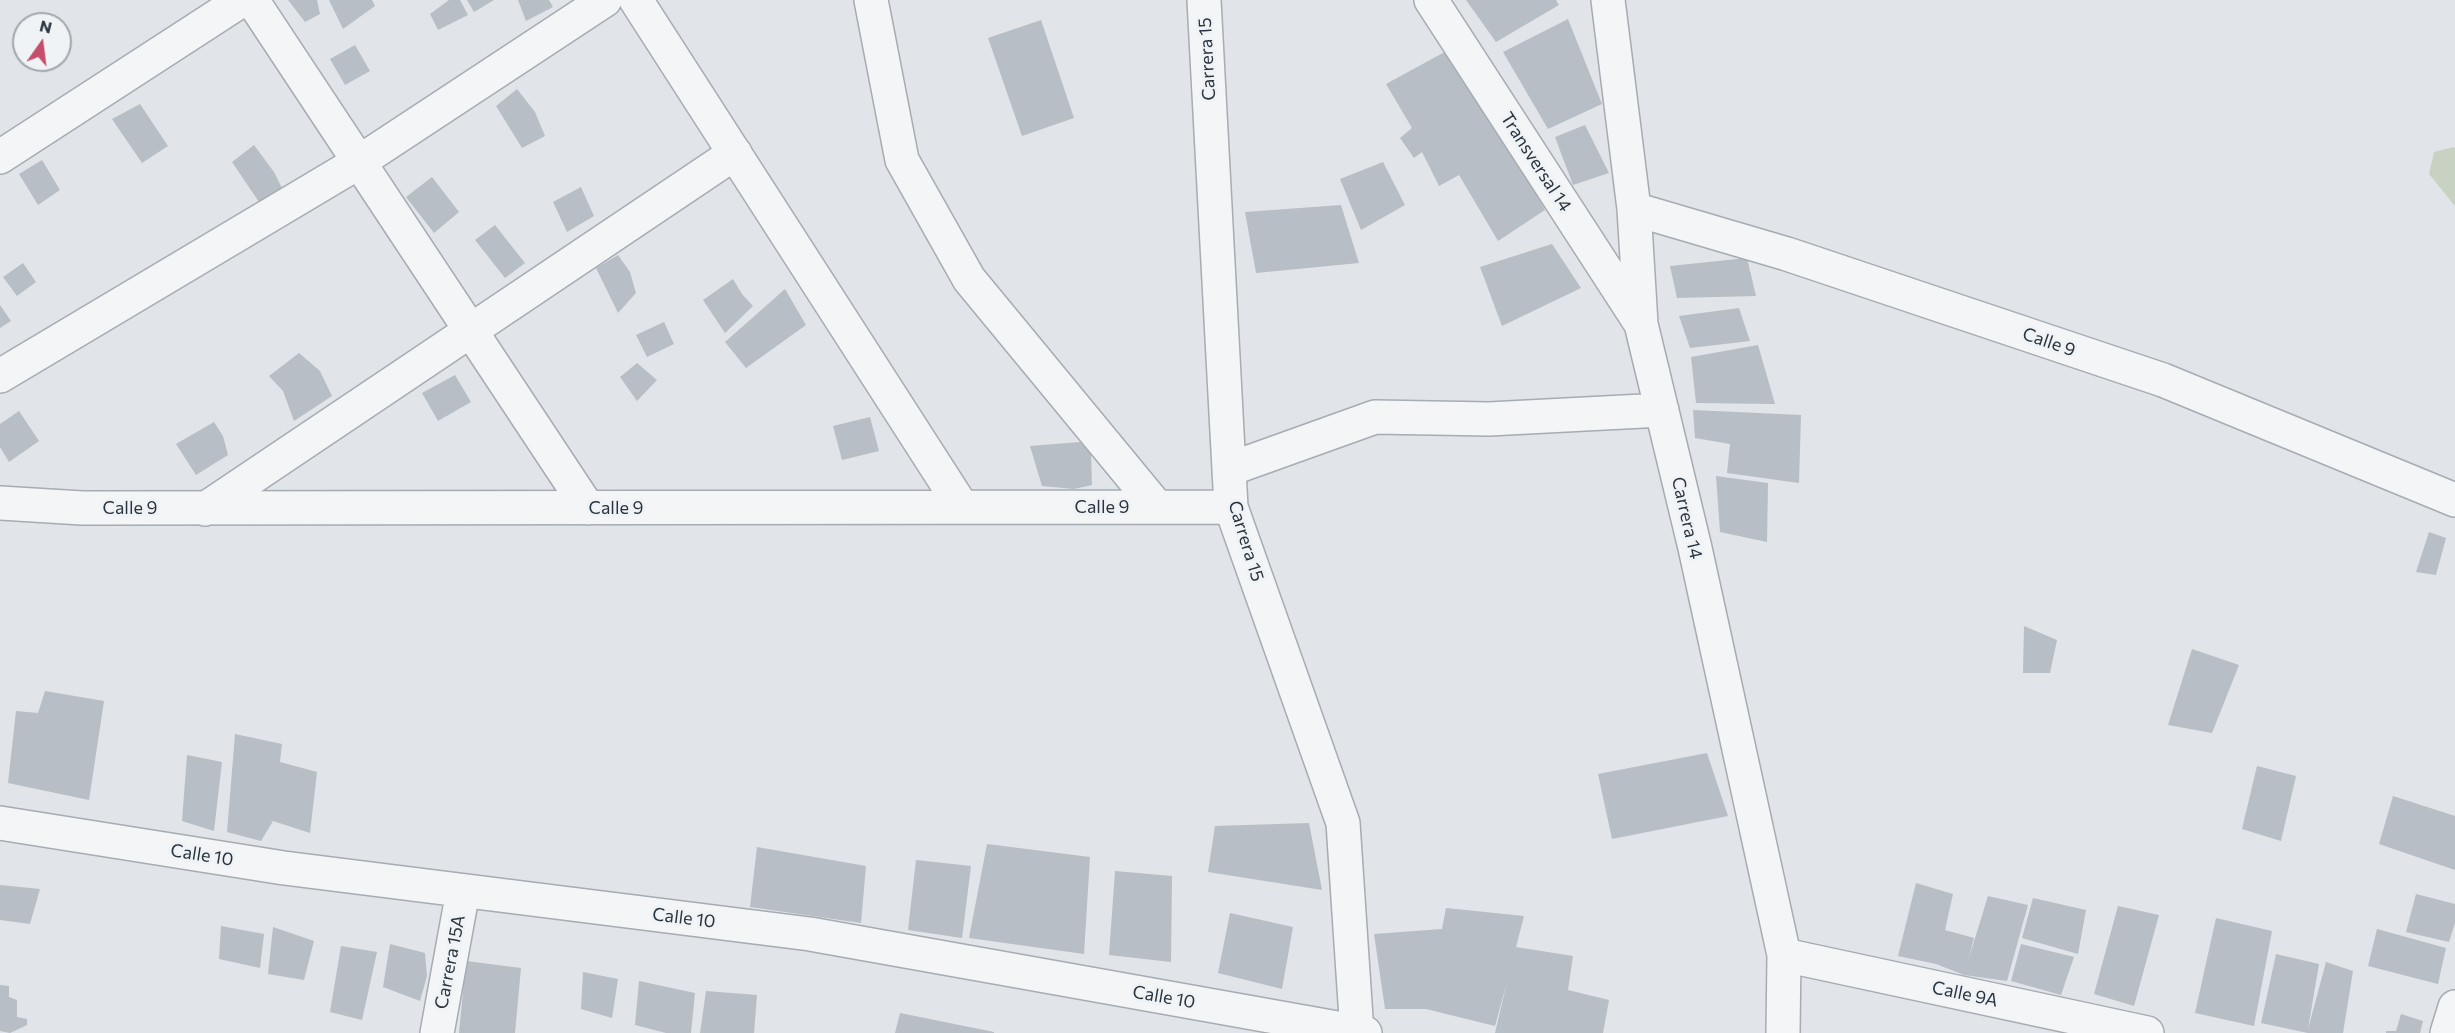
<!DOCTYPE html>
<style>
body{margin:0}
#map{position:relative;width:2455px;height:1033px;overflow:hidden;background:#e1e4e8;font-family:Commissioner,sans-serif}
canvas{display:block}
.north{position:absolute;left:12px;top:12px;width:60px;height:60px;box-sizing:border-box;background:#f0f3f6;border:2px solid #a1a7ad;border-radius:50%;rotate:14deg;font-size:16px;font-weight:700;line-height:24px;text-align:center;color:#2a343f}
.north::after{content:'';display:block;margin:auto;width:21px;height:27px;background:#c54e6c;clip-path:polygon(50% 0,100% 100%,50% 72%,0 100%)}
</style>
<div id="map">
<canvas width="2455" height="1033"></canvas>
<div class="north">N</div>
</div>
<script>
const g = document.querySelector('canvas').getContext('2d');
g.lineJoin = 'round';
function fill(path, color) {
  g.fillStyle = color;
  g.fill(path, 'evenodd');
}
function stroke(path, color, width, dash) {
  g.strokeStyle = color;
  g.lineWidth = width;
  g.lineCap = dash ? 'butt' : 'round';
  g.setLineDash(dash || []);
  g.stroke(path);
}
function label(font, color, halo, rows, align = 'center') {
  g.font = font + ' Commissioner,sans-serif';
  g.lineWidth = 6;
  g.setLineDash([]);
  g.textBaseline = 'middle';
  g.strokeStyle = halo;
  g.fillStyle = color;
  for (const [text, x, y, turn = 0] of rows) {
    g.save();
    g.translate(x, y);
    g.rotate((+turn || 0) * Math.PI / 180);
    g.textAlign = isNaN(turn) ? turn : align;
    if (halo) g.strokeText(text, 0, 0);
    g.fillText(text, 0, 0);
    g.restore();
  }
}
fill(new Path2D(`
 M2454,147L2455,148V206L2429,174L2434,152Z`), '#c8d2c2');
fill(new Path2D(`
 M288,0H317L320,14L305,22Z
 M329,0H372L375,6L343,29Z
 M449,0H460L468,15L438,30L430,14Z
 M467,0H494L474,12Z
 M518,0H549L553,7L526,21Z
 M1466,0H1556L1559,5L1496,42Z
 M1568,19L1602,104L1548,129L1503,52Z
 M1041,20L1074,118L1022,136L988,38Z
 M24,35V55L14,43Z
 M355,45L370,71L345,85L330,59Z
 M1452,48L1511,145L1545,210L1498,241L1459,175L1439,186L1422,152L1414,158L1400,138L1412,128L1386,84Z
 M517,89L535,112L545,136L522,148L496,106Z
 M140,104L168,146L142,163L112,119Z
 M1585,125L1609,173L1573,185L1555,137Z
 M254,145L274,172L282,188L259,202L232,162Z
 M42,160L60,190L38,205L19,174Z
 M1383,162L1405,205L1361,230L1340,179Z
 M432,177L459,212L434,233L406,197Z
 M581,187L594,216L567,232L553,202Z
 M1341,205L1359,263L1256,273L1245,212Z
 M495,225L525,263L505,278L475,240Z
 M1552,244L1581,288L1502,326L1480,267Z
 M618,255L630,272L636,293L618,313L596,268Z
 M1747,258L1756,296L1677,298L1670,266Z
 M23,263L36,282L17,296L3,277Z
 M733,279L742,294L753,306L725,333L703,300Z
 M785,289L806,325L746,368L725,342Z
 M0,305L11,321L0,328Z
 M1739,308L1750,341L1690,348L1679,316Z
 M664,322L674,344L647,357L636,335Z
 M1758,345L1775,404L1696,403L1691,357Z
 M299,353L320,371L332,396L294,421L283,391L269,376Z
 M637,363L657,380L637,401L620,377Z
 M455,375L471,402L438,421L422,393Z
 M1693,410L1801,415L1799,483L1727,473L1730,444L1695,438Z
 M19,411L39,441L9,462L0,447V424Z
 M870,417L879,451L842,460L833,426Z
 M214,422L223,436L228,455L196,475L176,444Z
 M1080,442L1091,454L1092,485L1074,489L1042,486L1030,446Z
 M1716,476L1768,483L1767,542L1720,532Z
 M2429,532L2446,538L2436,575L2416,572Z
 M2024,626L2057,640L2050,673H2023Z
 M2192,649L2239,665L2212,733L2168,725Z
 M45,691L104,701L89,800L8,783L16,711L38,713Z
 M235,734L282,744L280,762L317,772L310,833L273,821L261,841L227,832Z
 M1707,753L1728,816L1612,839L1598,774Z
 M187,755L222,762L214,831L182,821Z
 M2257,766L2296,776L2281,841L2242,829Z
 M2393,796L2455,816V870L2379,844Z
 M1309,823L1322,890L1208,872L1215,826Z
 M987,844L1090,857L1084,954L969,938Z
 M757,847L866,866L861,923L750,907Z
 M916,860L971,866L962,938L908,930Z
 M1115,871L1172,876L1171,962L1109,955Z
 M1916,883L1953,894L1945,930L1974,938L1968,961L1988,896L2028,905L2007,981L1964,975L1936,964L1898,956Z
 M0,885L40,889L30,924L0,920Z
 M2416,894L2455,904V923L2449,942L2406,932Z
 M2033,898L2086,910L2078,954L2022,938Z
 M2118,906L2159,915L2134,1006L2094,994Z
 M1446,908L1524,916L1516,947L1573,956L1568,990L1609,1000L1603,1033H1495L1507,982L1495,1026L1426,1009H1385L1374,934L1442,929Z
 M1230,913L1293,927L1282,989L1218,973Z
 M2216,918L2272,931L2254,1026L2195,1013Z
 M221,926L264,934L260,968L219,959Z
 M273,927L314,941L304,980L268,974Z
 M2377,929L2446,948L2438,984L2368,966Z
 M390,944L425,953L427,976L420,1001L383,987Z
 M2021,944L2074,957L2061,995L2011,981Z
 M341,946L377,952L362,1020L330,1012Z
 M2276,954L2319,964L2308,1029L2326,962L2353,971L2343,1033H2308L2261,1023Z
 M466,961L521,968L515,1033H459Z
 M583,972L618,979L612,1018L581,1009Z
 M639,981L695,993L691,1033H666L635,1025Z
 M0,985L9,986V997L17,1000V1017L27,1019V1025L10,1033L0,1031Z
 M706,991L757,995L754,1033H700Z
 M900,1013L994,1032V1033H895Z
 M2401,1014L2423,1021L2420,1033H2386V1031H2396Z`), '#b8bec5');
const minor = new Path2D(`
 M252,0L588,508
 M636,0L962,507
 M871,0L902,160L969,279L1157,507
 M1204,0L1231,507L1343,823L1357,1033
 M1431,0L1639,321
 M1608,0L1634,209L1641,324L1695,548L1784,955L1783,1033
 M0,157L242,0
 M1634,209L1787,254L2163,380L2455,500
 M0,376L359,162L605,0
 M1230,469L1375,417L1489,419L1662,410
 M0,503L82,508L1231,507
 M205,509L735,153
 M0,823L284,868L810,934L1365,1033
 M1784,955L2147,1033
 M437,1033L463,891
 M2447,1033L2455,1007`);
stroke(minor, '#a6acb2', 36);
stroke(minor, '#f3f5f7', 33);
label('18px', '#2a343f', '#f0f3f6', [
 ["Carrera 15",1207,59,-93],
 ["Transversal 14",1536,162,57],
 ["Calle 9",2049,342,19],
 ["Calle 9",1102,507],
 ["Calle 9",130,508],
 ["Calle 9",616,508],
 ["Carrera 14",1687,518,77],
 ["Carrera 15",1246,541,73],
 ["Calle 10",202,855,9],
 ["Calle 10",684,918,7],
 ["Carrera 15A",450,962,-79],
 ["Calle 9A",1965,994,12],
 ["Calle 10",1164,997,10]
]);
</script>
